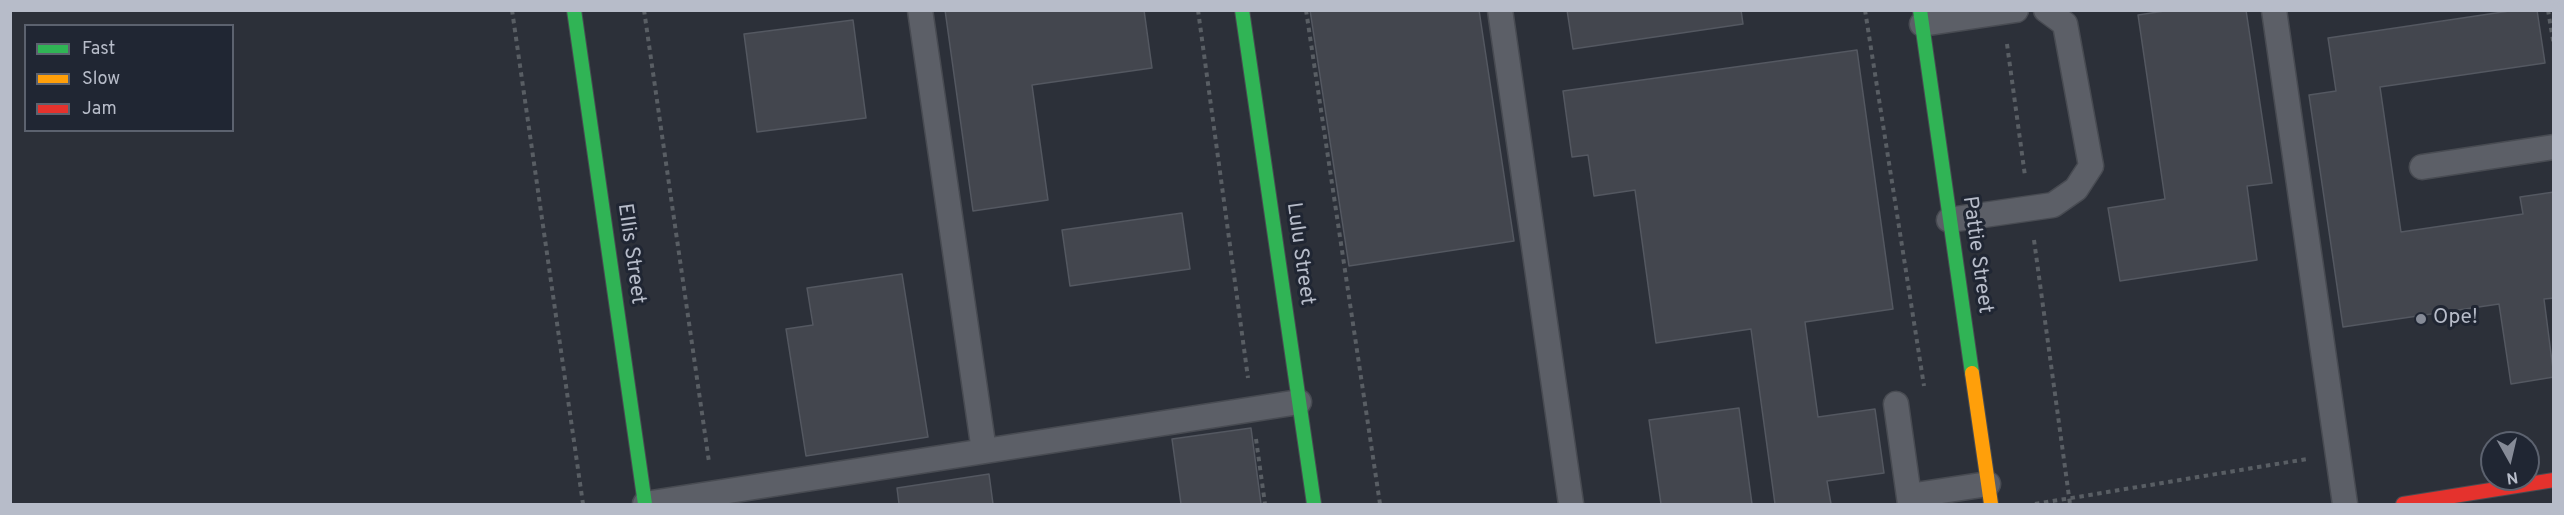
<!DOCTYPE html>
<style>
body{margin:0}
#map{position:relative;width:2564px;height:515px;overflow:hidden;background:#2c3039;font-family:Overpass,sans-serif}
canvas{display:block}
.frame{position:absolute;inset:0;border:12px solid #b7bcc9;pointer-events:none}
.legend{position:absolute;left:24px;top:24px;width:210px;height:108px;box-sizing:border-box;background:#202633;border:2px solid #5c626f;margin:0;padding:8px 10px;list-style:none;font-size:18px;color:#b7bcc9}
.legend li{display:flex;align-items:center;gap:12px;height:30px}
.legend b{width:30px;border:2px solid #5c626f}
.north{position:absolute;left:2480px;top:431px;width:60px;height:60px;box-sizing:border-box;background:#202633;border:2px solid #5c626f;border-radius:50%;rotate:172deg;font-size:16px;font-weight:700;line-height:24px;text-align:center;color:#b7bcc9}
.north::after{content:'';display:block;margin:auto;width:21px;height:27px;background:#868b97;clip-path:polygon(50% 0,100% 100%,50% 72%,0 100%)}
</style>
<div id="map">
<canvas width="2564" height="515"></canvas>
<div class="frame"></div>
<ul class="legend">
<li><b style="height:8px;background:#30b455"></b>Fast</li>
<li><b style="height:8px;background:#ff9f0a"></b>Slow</li>
<li><b style="height:8px;background:#e5322d"></b>Jam</li>
</ul>
<div class="north">N</div>
</div>
<script>
const g = document.querySelector('canvas').getContext('2d');
g.lineJoin = 'round';
function fill(path, color) {
  g.fillStyle = color;
  g.fill(path, 'evenodd');
}
function stroke(path, color, width, dash) {
  g.strokeStyle = color;
  g.lineWidth = width;
  g.lineCap = dash ? 'butt' : 'round';
  g.setLineDash(dash || []);
  g.stroke(path);
}
function label(font, color, halo, rows, align = 'center') {
  g.font = font + ' Overpass,sans-serif';
  g.lineWidth = 6;
  g.setLineDash([]);
  g.textBaseline = 'middle';
  g.strokeStyle = halo;
  g.fillStyle = color;
  for (const [text, x, y, turn = 0] of rows) {
    g.save();
    g.translate(x, y);
    g.rotate((+turn || 0) * Math.PI / 180);
    g.textAlign = isNaN(turn) ? turn : align;
    if (halo) g.strokeText(text, 0, 0);
    g.fillText(text, 0, 0);
    g.restore();
  }
}
const building = new Path2D(`
 M945,10H1144L1152,68L1032,85L1048,200L973,211Z
 M1310,10H1479L1514,241L1349,266Z
 M1567,10H1741L1743,24L1573,49Z
 M2171,10H2246L2272,183L2247,186L2257,260L2120,281L2108,208L2165,199L2138,15Z
 M2516,10H2537L2545,63L2380,87L2401,232L2523,214L2520,197L2554,192V298L2544,299L2554,377L2511,384L2499,304L2343,327L2309,95L2336,91L2328,38Z
 M853,20L866,118L757,132L744,34Z
 M1857,50L1893,309L1805,322L1818,417L1875,409L1884,473L1827,481L1831,504H1775L1751,329L1656,343L1635,190L1594,196L1588,155L1572,157L1563,91Z
 M1182,213L1190,269L1070,286L1062,230Z
 M902,274L928,437L806,456L786,329L813,325L807,288Z
 M1739,408L1752,504H1661L1649,420Z
 M1251,428L1261,504H1181L1172,439Z
 M989,474L993,504H899L897,488Z`);
fill(building, '#43464e');
stroke(building, '#545861', 1.5);
const lane = new Path2D(`
 M920,10L984,451
 M1500,10L1571,504
 M2274,10L2345,504
 M1922,24L2016,10
 M2422,167L2554,147
 M1949,220L2053,205L2076,189L2091,166L2065,24L2046,10
 M1896,404L1910,504
 M1909,496L1988,484
 M645,504L1299,402`);
const fast = new Path2D(`
 M574,10L645,504
 M1242,10L1314,504
 M1920,10L1972,373`);
const slow = new Path2D(`
 M1972,373L1991,504`);
const jam = new Path2D(`
 M2403,504L2554,480`);
stroke(lane, '#484b52', 27);
stroke(fast, '#484b52', 16);
stroke(slow, '#484b52', 16);
stroke(jam, '#484b52', 16);
stroke(new Path2D(`
 M512,10L583,504
 M644,10L709,462
 M1198,10L1248,378
 M1306,10L1380,504
 M1865,10L1924,386
 M2548,10L2554,46
 M2007,44L2025,176
 M2034,240L2070,504
 M1256,439L1265,504
 M2035,504L2307,459`), '#595e64', 4, [4.5, 4.5]);
stroke(lane, '#5c5f67', 24);
stroke(fast, '#30b455', 14);
stroke(slow, '#ff9f0a', 14);
stroke(jam, '#e5322d', 14);
for (const [x, y, r, color] of [
 [2421,319,6,"#868b97"]
]) {
  const dot = new Path2D();
  dot.arc(x, y, r, 0, 2 * Math.PI);
  g.fillStyle = color;
  g.fill(dot);
  stroke(dot, '#202633', 2);
}
label('21px', '#b7bcc9', '#202633', [
 ["Ellis Street",630,254,82],
 ["Lulu Street",1299,254,82],
 ["Pattie Street",1976,255,82]
]);
label('21px', '#b7bcc9', '#202633', [
 ["Ope!",2433,319]
], 'left');
</script>
